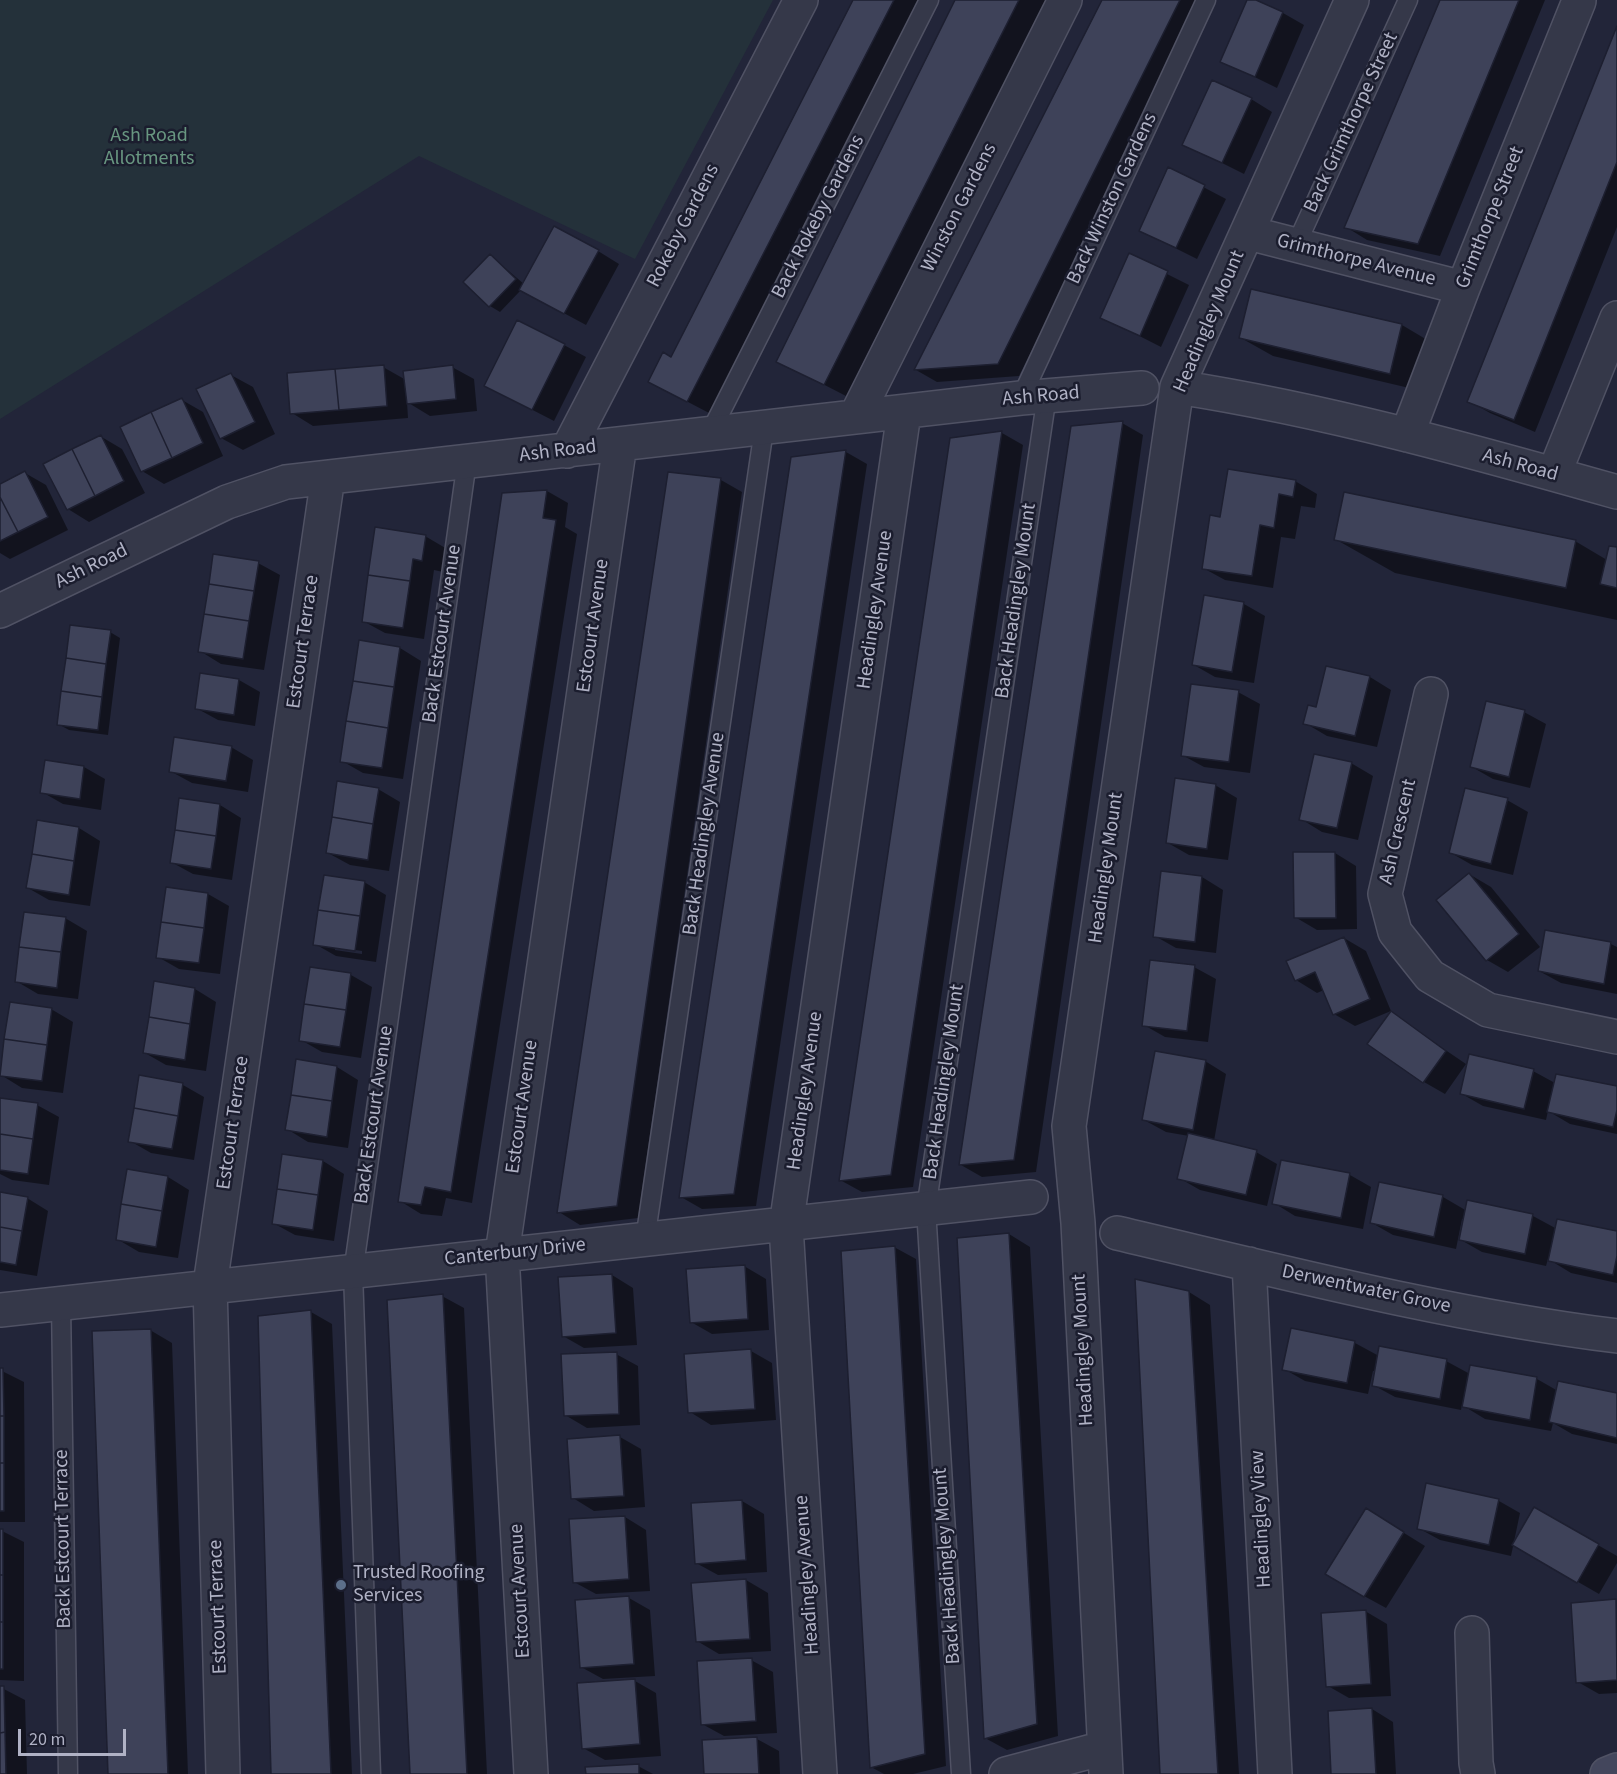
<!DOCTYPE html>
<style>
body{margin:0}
#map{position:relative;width:1617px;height:1774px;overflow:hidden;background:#222539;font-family:"Source Sans 3",sans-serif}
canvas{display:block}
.scale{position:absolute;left:18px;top:1729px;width:108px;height:27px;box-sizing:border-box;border:3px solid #b0b2c5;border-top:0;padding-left:8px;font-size:18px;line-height:21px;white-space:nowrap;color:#b0b2c5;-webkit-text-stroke:4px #1b1d2e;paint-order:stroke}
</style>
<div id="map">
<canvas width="1617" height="1774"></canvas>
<div class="scale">20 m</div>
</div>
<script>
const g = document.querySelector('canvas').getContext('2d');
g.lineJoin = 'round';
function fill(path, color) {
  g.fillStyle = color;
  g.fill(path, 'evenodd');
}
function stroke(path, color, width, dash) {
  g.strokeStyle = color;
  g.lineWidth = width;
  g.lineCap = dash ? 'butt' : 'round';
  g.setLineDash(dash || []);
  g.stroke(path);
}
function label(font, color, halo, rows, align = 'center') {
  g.font = font + ' "Source Sans 3",sans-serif';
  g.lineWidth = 5;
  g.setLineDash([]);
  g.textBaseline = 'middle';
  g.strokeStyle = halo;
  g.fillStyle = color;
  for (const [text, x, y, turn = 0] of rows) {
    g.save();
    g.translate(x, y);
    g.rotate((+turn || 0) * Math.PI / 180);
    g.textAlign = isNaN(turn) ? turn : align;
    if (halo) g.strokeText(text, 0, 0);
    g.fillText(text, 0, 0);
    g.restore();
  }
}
fill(new Path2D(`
 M0,0H773L635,259L419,156L0,419Z`), '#24313a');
fill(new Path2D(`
 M854,0H922L709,413L650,382L672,359Z
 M957,0H1047L846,396L778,361Z
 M1104,0H1207L1019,376L937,382L916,370Z
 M1249,0L1283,13L1304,25L1277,88L1222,61Z
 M1442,0H1545L1440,256L1367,240L1346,227Z
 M1617,30V227L1535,432L1490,413L1469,401Z
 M1251,99L1272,112L1244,174L1184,144Z
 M1169,169L1226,199L1197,259L1141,231Z
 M598,251L619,264L586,325L521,290L500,312L490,306L491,256L524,284Z
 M1129,255L1189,285L1161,347L1102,317Z
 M1252,290L1402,325L1434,344L1422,391L1273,356L1241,338Z
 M564,345L586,357L554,421L486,386Z
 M383,367L406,380L452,367L474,379L477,411L430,416L407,402L408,418L313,426L292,413Z
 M231,375L253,387L275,434L243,450L221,438Z
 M182,400L203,412L223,456L164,484L142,471Z
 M1122,423L1143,435L1036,1172L982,1177L961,1165Z
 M1002,433L1023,445L913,1187L862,1192L840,1180L952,440Z
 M100,436L122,449L145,493L89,522L68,509Z
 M846,452L867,464L756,1206L702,1209L681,1197L793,458Z
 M25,473L46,485L68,530L10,559L0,553V485Z
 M721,480L742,492L638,1218L580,1225L559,1212Z
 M1295,481L1317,494L1315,508L1301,506L1295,539L1281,537L1273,588L1225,580L1203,568L1222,518Z
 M547,491L568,503L565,527L577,534L472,1203L446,1198L442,1216L421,1214L400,1201L504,494Z
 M425,536L447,549L443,572L434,570L424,639L385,633L363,621Z
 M1335,539L1575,541L1607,560L1617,549V620L1395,573Z
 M258,563L280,575L264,670L221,664L200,651Z
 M1244,604L1265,616L1254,683L1215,677L1194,665Z
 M110,632L120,638L108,735L69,730L58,724Z
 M400,648L421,661L403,779L363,773L342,761Z
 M1370,677L1391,690L1377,747L1327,736L1305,723L1317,708Z
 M239,680L260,692L255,726L218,720L196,708Z
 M1238,692L1260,704L1250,773L1204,767L1182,755Z
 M1524,712L1546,724L1530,788L1493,779L1472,767Z
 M231,747L253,760L248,792L192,783L170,771Z
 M46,761L84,767L105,779L101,810L63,804L42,792Z
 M1351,763L1373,776L1358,840L1322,832L1301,819Z
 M1215,785L1237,798L1228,860L1189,855L1168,843Z
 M378,789L400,802L389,871L350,865L328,853Z
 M181,799L220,805L241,818L232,880L193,874L171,862Z
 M1507,800L1528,812L1513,875L1472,865L1451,853Z
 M39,821L79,828L100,841L90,906L49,900L28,888Z
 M1335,853L1356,866L1357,929L1317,930L1295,917Z
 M1162,872L1202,877L1223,890L1216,953L1176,948L1155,936Z
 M1469,874L1491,887L1540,947L1508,972L1487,960Z
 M364,882L386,895L376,962L336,956L315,944ZM335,947L362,951V954L335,950Z
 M208,894L229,906L220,974L179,969L158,957Z
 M65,918L87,931L78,999L38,994L16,981Z
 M1546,932L1611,944L1617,947V994L1561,983L1539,971Z
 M1344,938L1366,951L1391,1011L1355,1026L1334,1014L1324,990L1317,993L1296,980Z
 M1194,967L1216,979L1208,1042L1165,1037L1144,1025Z
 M311,969L351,975L372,987L361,1058L322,1052L301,1040Z
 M155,983L195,989L216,1002L206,1071L166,1065L145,1053Z
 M51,1009L73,1022L63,1093L22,1088L1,1075Z
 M1391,1013L1466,1064L1445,1094L1424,1082Z
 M1205,1061L1226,1074L1214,1141L1256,1152L1277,1164L1267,1206L1200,1190L1179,1178L1189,1136L1166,1132L1144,1120Z
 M337,1067L358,1080L348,1148L308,1142L287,1129Z
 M1533,1071L1555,1083L1617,1088V1134L1570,1124L1548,1111L1546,1120L1483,1106L1462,1094Z
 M141,1077L183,1085L204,1097L194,1160L151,1153L130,1141Z
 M0,1099L37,1105L59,1117L49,1185L12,1180L0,1174Z
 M323,1161L344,1174L334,1241L295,1235L273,1223Z
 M1282,1161L1350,1175L1371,1187L1363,1229L1295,1216L1274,1203Z
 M168,1177L189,1190L178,1258L139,1252L117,1239Z
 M0,1194L27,1198L48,1211L37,1276L0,1270Z
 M1443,1197L1467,1211L1533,1216L1557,1229L1617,1233V1283L1571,1273L1548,1259L1546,1266L1482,1252L1461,1240L1465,1219H1462L1456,1249L1393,1235L1372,1223Z
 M1009,1234L1030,1247L1058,1736L1007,1750L985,1738Z
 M894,1247L916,1259L946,1766L913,1774H884L871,1767Z
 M744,1266L766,1279L769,1330L712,1334L691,1322Z
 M612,1275L633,1288L637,1345L584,1348L563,1336Z
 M1189,1292L1210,1305L1239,1774H1161Z
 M442,1296L464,1308L487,1774H412Z
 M311,1312L332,1324L352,1774H273Z
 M1292,1329L1355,1343L1379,1356L1446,1361L1470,1374L1471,1367L1537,1379L1558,1391L1617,1395V1444L1572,1434L1553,1423L1551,1431L1485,1419L1462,1405L1461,1410L1395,1397L1373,1385L1376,1371H1373L1368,1394L1305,1381L1284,1369Z
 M150,1330L172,1343L188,1774H110Z
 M751,1351L772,1363L776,1420L711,1425L690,1412Z
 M616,1354L638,1366L640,1425L587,1428L565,1415Z
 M0,1370L24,1382L25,1522H0Z
 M620,1437L641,1449L645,1507L594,1511L573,1498Z
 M1427,1485L1499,1501L1520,1513L1511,1556L1440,1540L1418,1528Z
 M742,1501L764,1514L767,1572L718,1575L696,1563L693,1504Z
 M1535,1509L1617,1556V1563L1599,1594L1514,1545Z
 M625,1517L646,1530L650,1591L596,1594L574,1582Z
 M1388,1523L1425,1546L1386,1608L1364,1596Z
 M0,1530L24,1542V1681L0,1680Z
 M746,1580L768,1593L771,1651L719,1654L697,1641L693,1584Z
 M629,1598L650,1610L655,1676L603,1679L581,1667Z
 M1616,1601L1617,1693L1599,1694L1578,1682Z
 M1365,1611L1387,1624L1391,1696L1349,1698L1328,1686Z
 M751,1660L773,1672L777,1733L724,1736L702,1724Z
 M635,1681L656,1693L661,1756L605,1760L583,1748Z
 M0,1687L25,1700L27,1774H0Z
 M1372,1709L1393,1722L1396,1774H1333Z
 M757,1739L779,1751L780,1774H706L703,1741Z
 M638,1766L653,1774H587Z`), '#0007');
const building = new Path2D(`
 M853,0H894L687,402L648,382L663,352L671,357Z
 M955,0H1019L824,385L776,362Z
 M1102,0H1180L998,364L914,370Z
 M1247,0H1256L1283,12L1255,77L1220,62Z
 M1440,0H1519L1418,244L1344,228Z
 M1617,26V162L1514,420L1467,402Z
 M1212,80L1252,98L1222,163L1182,145Z
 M1168,167L1205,185L1176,248L1139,231Z
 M554,226L599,250L564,314L519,290Z
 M1129,253L1168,271L1140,336L1100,318Z
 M490,254L516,279L489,307L463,282Z
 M1251,289L1402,324L1390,374L1239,338Z
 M517,320L565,344L532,410L484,386Z
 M384,365L387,406L339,410L335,369Z
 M453,365L456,399L407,404L403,371Z
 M335,369L339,410L290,414L287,373Z
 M231,373L255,422L220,439L196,389Z
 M182,398L203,443L172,458L151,412Z
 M151,412L172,458L141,472L120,427Z
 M1123,421L1014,1160L959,1165L1071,426Z
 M1002,431L891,1175L839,1181L950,438Z
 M101,435L124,481L95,496L72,449Z
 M72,449L95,496L67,510L43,464Z
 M846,450L734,1194L679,1198L791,457Z
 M1228,469L1296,480L1293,497L1279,494L1274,528L1260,525L1252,576L1202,569L1210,515L1220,517Z
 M25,471L48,517L18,532L0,497V484Z
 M668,472L721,478L617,1206L557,1213Z
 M547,490L543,518L556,520L451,1192L425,1187L421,1205L398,1202L502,493Z
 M1344,492L1576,540L1566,588L1334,540Z
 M0,497L18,532L0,541Z
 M375,527L426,535L422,561L413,559L410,581L368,575Z
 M1609,546L1617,547V588L1600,584Z
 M213,554L259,561L254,591L209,584Z
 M368,575L410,581L403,628L362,622Z
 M209,584L254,591L249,621L204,614Z
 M1204,595L1244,602L1232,672L1192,665Z
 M204,614L249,621L243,659L198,652Z
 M70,625L111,630L106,664L66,658Z
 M359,640L400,647L394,687L353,681Z
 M66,658L106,664L102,697L61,691Z
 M1326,666L1370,676L1355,736L1303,724L1308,705L1316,707Z
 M200,673L239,679L234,715L195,709Z
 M353,681L394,687L388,728L346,721Z
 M1191,684L1239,690L1229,762L1181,756Z
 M61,691L102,697L98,730L57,725Z
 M1486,701L1525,710L1509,777L1470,767Z
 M346,721L388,728L382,768L340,762Z
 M174,737L232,746L226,781L169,772Z
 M1314,754L1352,762L1337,828L1299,820Z
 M45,760L84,766L80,799L40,793Z
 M1175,778L1216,784L1207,849L1166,843Z
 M337,781L379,788L373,824L332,817Z
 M1465,788L1508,798L1491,864L1449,853Z
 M179,798L220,804L216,836L175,830Z
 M332,817L373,824L368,860L326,853Z
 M37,820L79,827L74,861L32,854Z
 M175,830L216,836L211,869L170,863Z
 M1293,852H1335L1336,918H1294Z
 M32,854L74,861L69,895L26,888Z
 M1161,871L1202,876L1195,942L1153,937Z
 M1469,873L1519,934L1486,961L1436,900Z
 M324,875L365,881L360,916L318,910Z
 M166,887L208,893L204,928L161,922Z
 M318,910L360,916L355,951L313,945Z
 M24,912L66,917L61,952L19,947Z
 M161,922L204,928L199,963L156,958Z
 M1545,930L1611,942L1604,984L1538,971Z
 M1344,937L1370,999L1333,1015L1315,972L1295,981L1286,961Z
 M19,947L61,952L57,988L15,982Z
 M1150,960L1195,965L1187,1031L1142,1026Z
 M310,967L351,973L346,1010L304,1004Z
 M154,981L195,988L190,1024L149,1017Z
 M10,1002L52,1008L47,1045L4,1039Z
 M304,1004L346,1010L340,1047L299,1041Z
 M1391,1011L1446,1051L1423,1083L1367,1044Z
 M149,1017L190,1024L185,1060L143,1053Z
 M4,1039L47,1045L42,1081L0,1076Z
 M1155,1051L1206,1060L1193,1130L1142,1120Z
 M1469,1054L1534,1069L1524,1109L1460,1094Z
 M296,1059L337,1066L332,1101L291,1095Z
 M1556,1074L1617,1086V1110L1613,1127L1547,1112Z
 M139,1075L183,1083L178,1116L134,1108Z
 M291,1095L332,1101L327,1137L285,1130Z
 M0,1098L38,1103L33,1139L0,1134Z
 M134,1108L178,1116L172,1149L128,1142Z
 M1188,1133L1257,1150L1246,1195L1177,1179Z
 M0,1134L33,1139L28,1174L0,1170Z
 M282,1154L323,1160L318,1195L277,1189Z
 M1281,1160L1350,1173L1341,1218L1272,1204Z
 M127,1169L168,1176L162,1211L121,1204Z
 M1379,1182L1443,1195L1434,1237L1370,1223Z
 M277,1189L318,1195L313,1230L272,1224Z
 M0,1192L28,1197L22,1231L0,1227Z
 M1467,1200L1533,1214L1525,1254L1459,1240Z
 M121,1204L162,1211L156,1247L116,1240Z
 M1557,1219L1617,1231V1256L1613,1275L1548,1261Z
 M0,1227L22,1231L16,1265L0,1262Z
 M1009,1233L1037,1724L984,1739L957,1238Z
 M895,1246L925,1754L870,1768L841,1251Z
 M745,1265L748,1319L690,1323L686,1269Z
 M612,1274L616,1333L562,1337L558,1277Z
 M1135,1279L1189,1291L1218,1774H1160Z
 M443,1294L467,1774H410L387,1300Z
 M311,1310L331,1774H271L258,1316Z
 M1291,1328L1355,1341L1347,1383L1282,1370Z
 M151,1329L168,1774H108L92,1331Z
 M1379,1346L1447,1359L1440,1399L1372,1386Z
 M751,1349L755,1409L688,1413L684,1354Z
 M617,1352L619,1414L564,1416L561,1354Z
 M1470,1365L1537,1377L1530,1420L1462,1407Z
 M0,1368H3L4,1416H0Z
 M1558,1381L1617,1393V1438L1549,1422Z
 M0,1416H4V1463H0Z
 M620,1435L624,1496L571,1499L567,1439Z
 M0,1463H4V1511H0Z
 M1426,1483L1499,1499L1489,1545L1417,1529Z
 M742,1500L746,1560L695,1564L691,1503Z
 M1534,1507L1599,1544L1577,1583L1512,1545Z
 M1366,1508L1404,1532L1364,1597L1325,1574Z
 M625,1516L629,1579L573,1583L569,1519Z
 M0,1529H3V1575H0Z
 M0,1575H3V1622H0Z
 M746,1579L750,1639L696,1642L691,1583Z
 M629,1596L634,1664L580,1668L575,1600Z
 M1616,1599L1617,1680L1576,1683L1571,1603Z
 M1366,1610L1371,1684L1326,1687L1321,1613Z
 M0,1622H3V1669H0Z
 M752,1658L756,1721L701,1725L697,1661Z
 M635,1679L640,1744L582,1749L577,1683Z
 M0,1686H4L5,1732L0,1733Z
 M1372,1708L1376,1774H1331L1328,1711Z
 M5,1732L6,1774H0V1733Z
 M757,1737L759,1774H704L702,1740Z
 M639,1764V1774H586L585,1767Z`);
fill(building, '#3e4259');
stroke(building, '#1d1f30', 1.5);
const lane = new Path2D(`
 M1296,245L1408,0
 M1021,398L1206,0
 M710,433L929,0
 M645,1240L764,429
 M61,1303L68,1774
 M371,1774L353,1273L467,461
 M961,1774L926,1209L1047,395`);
const street = new Path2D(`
 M1249,233L1463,288
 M1177,387C1326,410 1472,451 1617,492
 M856,416L1065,0
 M1407,435L1463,288L1579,1
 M567,451L801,0
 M1554,474L1617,318
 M0,611L227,502L286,482L1021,398L1142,388
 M1431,694L1385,894L1395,932L1430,976L1488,1010L1617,1037
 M1117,1233C1283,1272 1448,1315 1617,1336
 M1249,1264L1275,1774
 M0,1310L1031,1197
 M1472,1633L1476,1763L1478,1774
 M223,1774L210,1285L328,477
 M531,1774L502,1254L620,444
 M820,1774L786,1226L904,413
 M1006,1774L1104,1748
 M1106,1774L1078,1223L1069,1126L1177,387L1352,0`);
const secondary = new Path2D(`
 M1607,1774L1617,1770`);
stroke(lane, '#505264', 21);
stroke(street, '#505264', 36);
stroke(secondary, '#505264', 36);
stroke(lane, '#353849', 18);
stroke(street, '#353849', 33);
stroke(secondary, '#43465c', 33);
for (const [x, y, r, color] of [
 [341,1585,6,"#5c6f8a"]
]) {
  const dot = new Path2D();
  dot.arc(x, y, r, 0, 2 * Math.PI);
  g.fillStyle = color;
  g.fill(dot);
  stroke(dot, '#1b1d2e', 2);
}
label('20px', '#b0b2c5', '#1b1d2e', [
 ["Back Grimthorpe Street",1352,123,-65],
 ["Back Winston Gardens",1113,199,-65],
 ["Winston Gardens",960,208,-63],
 ["Back Rokeby Gardens",819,217,-63],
 ["Grimthorpe Street",1491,218,-68],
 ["Rokeby Gardens",684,226,-63],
 ["Grimthorpe Avenue",1356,261,14],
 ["Headingley Mount",1210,322,-67],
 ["Ash Road",1041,397,-5],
 ["Ash Road",558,452,-7],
 ["Ash Road",1520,466,15],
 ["Ash Road",92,567,-26],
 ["Back Headingley Mount",1017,601,-82],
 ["Headingley Avenue",876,610,-82],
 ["Estcourt Avenue",594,626,-82],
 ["Back Estcourt Avenue",443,634,-82],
 ["Estcourt Terrace",304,642,-82],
 ["Ash Crescent",1399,832,-77],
 ["Back Headingley Avenue",705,834,-82],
 ["Headingley Mount",1107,868,-82],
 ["Back Headingley Mount",945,1082,-82],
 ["Headingley Avenue",806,1091,-82],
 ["Estcourt Avenue",523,1107,-82],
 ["Back Estcourt Avenue",375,1115,-82],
 ["Estcourt Terrace",234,1123,-82],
 ["Canterbury Drive",515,1253,-6],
 ["Derwentwater Grove",1366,1290,12],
 ["Headingley Mount",1084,1350,-93],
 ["Headingley View",1262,1519,-93],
 ["Back Estcourt Terrace",64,1539,-91],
 ["Back Headingley Mount",948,1566,-94],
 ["Headingley Avenue",808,1575,-94],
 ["Estcourt Avenue",521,1591,-93],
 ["Estcourt Terrace",219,1607,-92]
]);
label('20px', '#689680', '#1b1d2e', [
 ["Ash Road",149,137],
 ["Allotments",149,160]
]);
label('20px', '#b0b2c5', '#1b1d2e', [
 ["Trusted Roofing",353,1574],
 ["Services",353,1597]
], 'left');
</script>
